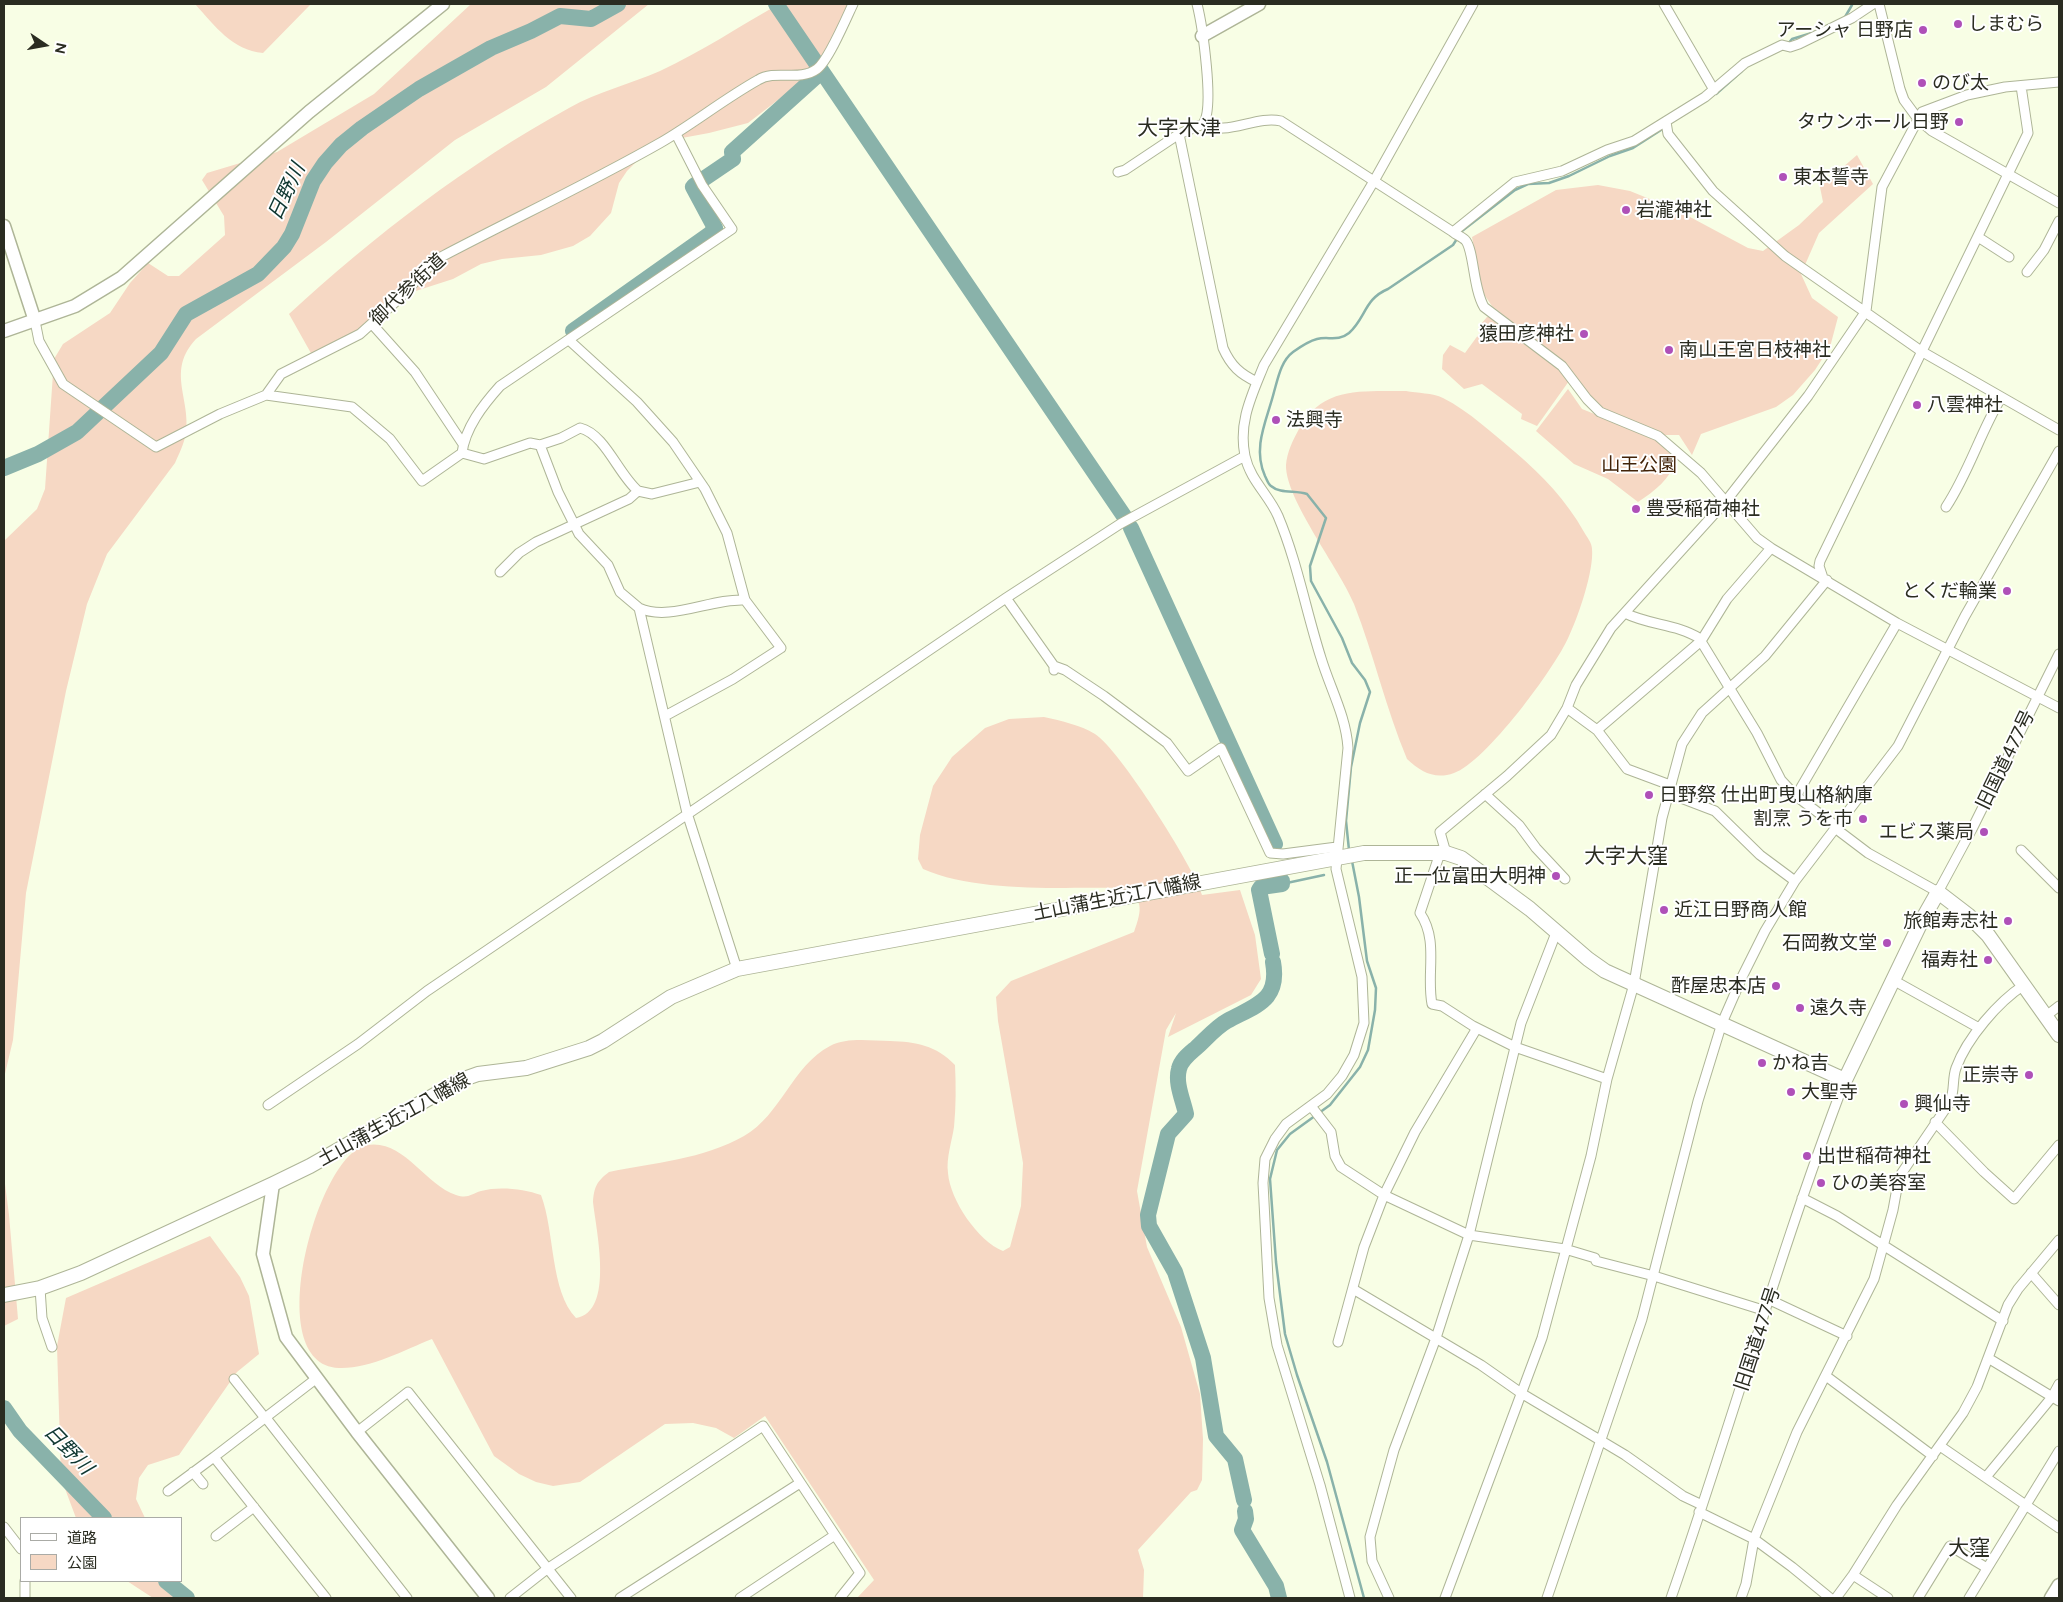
<!DOCTYPE html>
<meta charset="utf-8">
<style>
body{margin:0}
#map{position:relative;width:2063px;height:1602px;overflow:hidden;background:#f8fee5;font-family:Figtree,"Noto Sans JP",sans-serif}
canvas{display:block}
.frame{position:absolute;inset:0;border:5px solid #2a2c21;pointer-events:none}
.legend{position:absolute;left:20px;top:1517px;width:162px;height:65px;box-sizing:border-box;background:#fff;border:1px solid #aaaba6;margin:0;padding:6px 9px;list-style:none;font-size:15px;color:#2a2c21}
.legend li{display:flex;align-items:center;gap:10px;height:25px}
.legend b{width:25px;border:1px solid #aaaba6}
.north{position:absolute;left:20px;top:20px;width:50px;height:50px;-webkit-text-stroke:4px #fff;paint-order:stroke;rotate:102deg;font-size:14px;font-weight:700;line-height:20px;text-align:center;color:#2a2c21}
.north::after{content:'';display:block;margin:auto;width:18px;height:22px;background:#2a2c21;clip-path:polygon(50% 0,100% 100%,50% 72%,0 100%)}
</style>
<div id="map">
<canvas width="2063" height="1602"></canvas>
<div class="frame"></div>
<ul class="legend">
<li><b style="height:6px;background:#fff"></b>道路</li>
<li><b style="height:14px;background:#f6d8c4"></b>公園</li>
</ul>
<div class="north">N</div>
</div>
<script>
const g = document.querySelector('canvas').getContext('2d');
g.lineJoin = 'round';
function fill(path, color) {
  g.fillStyle = color;
  g.fill(path, 'evenodd');
}
function stroke(path, color, width, dash) {
  g.strokeStyle = color;
  g.lineWidth = width;
  g.lineCap = dash ? 'butt' : 'round';
  g.setLineDash(dash || []);
  g.stroke(path);
}
function label(font, color, halo, rows, align = 'center') {
  g.font = font + ' Figtree,"Noto Sans JP",sans-serif';
  g.lineWidth = 4;
  g.setLineDash([]);
  g.textBaseline = 'middle';
  g.strokeStyle = halo;
  g.fillStyle = color;
  for (const [text, x, y, turn = 0] of rows) {
    g.save();
    g.translate(x, y);
    g.rotate((+turn || 0) * Math.PI / 180);
    g.textAlign = isNaN(turn) ? turn : align;
    if (halo) g.strokeText(text, 0, 0);
    g.fillText(text, 0, 0);
    g.restore();
  }
}
fill(new Path2D(`
 M195,4H311L263,53C232,50 215,26 195,4Z
 M471,4H649L546,87L455,140L326,242L196,339C166,371 191,398 186,433C184,444 179,454 175,463L107,554L87,604L66,691L26,893L13,1040L4,1078V541L37,509L45,489L54,359L63,344L110,313L130,283L148,263L168,276H179L225,235L224,216L202,180L207,173L277,152L374,94Z
 M779,4H850L813,73L748,123L709,133L671,140L645,153L627,171L619,183L611,213L590,236L573,246L541,255L502,259L481,264L453,279L394,298L366,325L312,355L289,314C374,236 467,164 569,108C597,92 630,84 660,71C701,52 740,26 779,4Z
 M1857,155L1873,184L1819,233L1801,274L1812,298L1838,317L1830,347L1815,370L1793,395L1776,407L1701,434L1692,455L1679,435H1662L1652,428L1608,412L1593,402L1561,360L1511,324V321L1492,306L1483,293L1472,237L1556,190L1598,185L1630,191L1677,210L1748,248L1763,251L1799,225L1823,202L1820,187Z
 M1487,317H1492L1560,367L1569,381L1537,426L1521,419L1522,414L1482,384L1464,389L1442,369L1443,355L1450,345L1465,353L1484,327L1481,324Z
 M1568,389L1582,409L1657,439L1677,459C1670,479 1655,491 1638,502L1608,479L1574,464L1536,431Z
 M1406,391C1417,393 1433,393 1443,398C1469,411 1493,434 1515,452C1543,476 1566,500 1584,532C1587,537 1592,543 1592,549C1594,570 1579,615 1569,636C1556,667 1485,763 1454,773C1435,780 1421,772 1407,759C1386,709 1374,655 1354,604C1340,569 1285,499 1286,465C1287,452 1293,440 1299,429C1323,385 1363,392 1406,391Z
 M1044,717C1062,721 1080,725 1095,734C1119,749 1194,867 1202,895L1240,890L1255,935L1261,979L1251,995L1168,1037L1176,1013L1166,1030L1137,1191L1147,1247L1181,1327L1200,1394L1203,1439L1202,1480L1197,1490L1191,1492L1138,1550L1144,1570L1143,1598H857L874,1580L765,1416L734,1438L716,1428L693,1423L665,1424L580,1482L553,1486L536,1482L519,1474L494,1456L432,1339C404,1350 370,1369 339,1368C259,1365 318,1152 367,1145C404,1139 424,1184 456,1195C468,1199 471,1194 481,1191C499,1186 524,1189 541,1195C555,1232 550,1291 576,1318C615,1312 596,1230 593,1202C594,1187 597,1181 609,1172C653,1163 704,1159 744,1136C781,1115 792,1066 830,1046C847,1037 871,1041 890,1041C916,1042 936,1045 955,1065C956,1086 956,1106 954,1127C952,1141 946,1158 948,1173C950,1200 978,1241 1003,1251L1010,1247L1021,1206L1023,1163L998,1021L996,997L1011,981L1134,932C1142,910 1145,897 1120,888C1061,887 978,893 923,869L918,859L920,835L933,786L952,757L985,728L1009,719Z
 M4,1176L9,1215L18,1319L4,1326Z
 M210,1236L240,1277L249,1296L259,1354L237,1372L179,1455L148,1465L139,1478L136,1499L145,1518H76L61,1478L57,1346L66,1298Z
 M127,1581H174V1598H153Z`), '#f6d8c4');
stroke(new Path2D(`
 M1845,17L1852,5
 M1787,45L1792,39L1815,32
 M1716,94L1742,71
 M1349,850L1346,821L1351,767L1360,723L1370,692L1365,680L1352,663L1342,638L1311,581L1310,566L1326,518L1307,494C1296,490 1280,494 1271,486C1268,484 1267,480 1265,476C1252,447 1267,420 1274,392C1278,378 1281,361 1293,352C1300,347 1309,341 1317,339C1328,336 1338,342 1349,333C1366,318 1364,299 1388,289L1453,245L1462,231L1515,190L1528,184L1549,183L1569,176L1610,156L1633,148L1661,130
 M1352,861L1359,897L1367,961L1376,988L1375,1010L1368,1050L1360,1067L1330,1105L1290,1134L1277,1150L1270,1179L1276,1262L1285,1334L1297,1375L1327,1462L1364,1598
 M1282,884L1324,875`), '#89b2aa', 2.5);
stroke(new Path2D(`
 M776,4L1124,516
 M702,180L733,159L732,152L821,72
 M573,331L710,234L715,228L693,187L695,185
 M4,468L38,454L77,432L161,353L186,314L258,274L284,247L292,234L313,181L325,163L341,145L362,128L419,89L491,48L531,31L560,16L591,19L618,4
 M1131,528L1275,844
 M1272,954L1259,890L1261,887L1282,884V881
 M4,1408L20,1431L104,1518
 M1244,1500L1235,1459L1216,1436L1203,1358L1175,1272L1149,1226L1148,1215L1168,1134L1186,1114C1183,1100 1175,1083 1179,1069C1181,1060 1189,1054 1196,1048C1205,1040 1216,1027 1227,1021C1256,1005 1280,1001 1273,962
 M1245,1511L1246,1519L1242,1530L1276,1586L1279,1598
 M166,1581L187,1598`), '#89b2aa', 16);
const street = new Path2D(`
 M1197,4C1202,24 1215,109 1203,124L1179,134L1223,348C1231,366 1240,374 1257,382
 M1664,4L1714,90
 M1879,4L1900,89L1904,100L1918,119L1932,131L2059,203
 M1666,122L1668,134L1713,191L1785,256L1921,351L2059,430
 M1203,124C1226,137 1256,115 1281,121L1453,232C1456,235 1463,237 1466,241C1474,252 1473,288 1484,307L1562,366L1587,399L1600,412L1658,436L1701,473L1757,538L1771,548L1897,623L2059,708
 M1118,172L1125,170L1179,134
 M1453,232L1515,182L1562,171L1607,150L1634,141L1705,97L1745,63L1782,45L1790,47L1799,44L1852,18L1873,4
 M1978,237L2009,257
 M2027,272L2044,250L2059,221
 M35,321L39,341L63,384L156,447L220,414L266,395L281,374L360,334L401,297L432,263L441,257C513,219 588,184 660,143C693,124 724,99 758,80C776,69 799,82 817,69C828,61 846,19 853,4
 M372,324L415,372L463,444
 M570,341L637,402L673,442L705,489L727,533L745,600L781,648L733,679L665,716
 M266,395L352,407L390,439L422,481L462,453C465,428 483,405 500,386L732,229L702,185L676,134
 M540,445L561,438L580,428C605,434 618,474 638,491
 M462,453L484,459L530,443L540,445L558,492L579,534L608,565L620,592L639,608L687,813L737,969
 M1946,507C1969,472 1980,433 2001,398
 M500,572L519,553L536,542L629,499L638,491L652,494L700,482
 M1823,578L1819,566L1820,561L2028,133L2021,86
 M1006,598L1054,666V670
 M639,608C670,622 711,598 745,600
 M1625,613C1648,625 1677,624 1699,638L1757,733L1781,780L1796,796L1836,826
 M1054,666L1065,670L1104,696L1167,743L1188,771L1221,748L1270,853L1283,854L1337,847
 M1567,708L1597,730L1627,769L1670,785
 M1597,730L1701,641L1727,599L1771,548
 M1668,793L1715,811L1760,855L1795,881
 M1485,794L1519,825L1536,848L1565,879
 M1796,796L1897,623
 M1835,828L1868,853L1938,892L1972,829L2059,654
 M2021,850L2059,888
 M1440,853L1420,913C1439,941 1426,973 1432,1004L1442,1006L1473,1026L1515,1047L1607,1079
 M1446,853L1440,832L1507,776L1551,735L1567,708L1576,685L1611,628L1726,501L1808,396L1866,311L1882,187L1922,112L1967,95L2005,87L2059,82
 M1893,980L1979,1028
 M2046,1016L2059,1006
 M268,1105L358,1044L427,991L1006,598L1120,524L1245,456
 M1311,1106L1331,1132L1335,1156L1341,1167L1384,1195L1469,1235L1565,1249L1595,1258L1596,1261L1654,1276L1766,1311
 M1935,1122L1984,1172L2014,1199L2059,1145
 M1384,1195L1415,1132L1477,1028
 M1802,1198L1837,1216L2003,1321
 M2031,1273L2059,1305
 M40,1288L42,1318L52,1347
 M1353,1289L1481,1365L1521,1393L1625,1455L1683,1496L1702,1505
 M1770,1300L1847,1336
 M1338,1342L1364,1247L1384,1195
 M1988,1358L2059,1401
 M1826,1376L1933,1456
 M317,1378L214,1457L326,1598
 M234,1379L265,1418
 M266,1418L407,1598
 M357,1432L408,1392L571,1598
 M1940,1446L2059,1528
 M193,1472L203,1484
 M1986,1477L2052,1397L2059,1384
 M168,1491L214,1457
 M1699,1512L1754,1539L1792,1567L1830,1598
 M4,1527L21,1549
 M216,1536L254,1507
 M1853,1575L1888,1598
 M25,1581V1598
 M510,1598L547,1569L763,1426L860,1573L840,1598
 M620,1598L800,1483
 M740,1598L835,1535
 M1350,1598L1320,1485L1277,1345L1269,1298L1263,1183L1265,1159L1275,1139L1286,1124L1327,1094L1342,1076L1354,1055L1364,1023L1362,977L1336,869L1348,748C1346,716 1330,688 1321,658C1306,611 1297,561 1278,516C1269,495 1250,480 1245,456C1238,422 1252,395 1264,365L1374,181L1473,4
 M1389,1598L1372,1561L1370,1537L1394,1450L1436,1338L1469,1235L1521,1023L1556,933
 M1445,1598L1542,1338L1591,1156L1607,1079L1634,984L1662,818L1682,744L1702,713L1765,656L1827,580
 M1547,1598L1642,1319L1698,1101L1722,1023L1743,975L1765,931L1795,881L1898,746L1965,616L2059,451
 M1671,1598C1731,1426 1780,1250 1845,1080
 M1741,1598L1746,1584L1754,1539L1797,1432L1874,1279L1893,1210L1899,1177L1950,1102C1955,1090 1952,1079 1956,1068C1967,1038 1998,1002 2024,985
 M1836,1598L1853,1575L1897,1505L1963,1413L1977,1387L2008,1305L2018,1289L2059,1240
 M1918,1598L1950,1546L1987,1568
 M1969,1598L2059,1451`);
const secondary = new Path2D(`
 M1202,36L1259,4
 M4,226L35,321
 M4,331L75,306L121,278L309,112L443,4
 M273,1184L263,1254L286,1337L357,1432L488,1598
 M2051,1598L2059,1585`);
const primary = new Path2D(`
 M4,1295L40,1288L81,1273L273,1184L310,1166L461,1080L478,1074L526,1068L589,1048L603,1041L671,997L737,969L1364,853H1446L1461,858L1530,909L1588,959L1605,971L1845,1080L1921,922L1938,892L1968,915L1988,935L2059,1035`);
stroke(street, '#aeb597', 11);
stroke(secondary, '#aeb597', 15);
stroke(primary, '#aeb597', 16);
stroke(street, '#fff', 9);
stroke(secondary, '#fff', 12);
stroke(primary, '#fff', 14);
for (const [x, y, r, color] of [
 [1958,24,5,"#af50b8"],
 [1923,30,5,"#af50b8"],
 [1922,83,5,"#af50b8"],
 [1959,122,5,"#af50b8"],
 [1783,177,5,"#af50b8"],
 [1626,210,5,"#af50b8"],
 [1584,334,5,"#af50b8"],
 [1669,350,5,"#af50b8"],
 [1917,405,5,"#af50b8"],
 [1276,420,5,"#af50b8"],
 [1636,509,5,"#af50b8"],
 [2007,591,5,"#af50b8"],
 [1649,795,5,"#af50b8"],
 [1863,819,5,"#af50b8"],
 [1984,832,5,"#af50b8"],
 [1556,876,5,"#af50b8"],
 [1664,910,5,"#af50b8"],
 [2008,921,5,"#af50b8"],
 [1887,943,5,"#af50b8"],
 [1988,960,5,"#af50b8"],
 [1776,986,5,"#af50b8"],
 [1800,1008,5,"#af50b8"],
 [1762,1063,5,"#af50b8"],
 [2029,1075,5,"#af50b8"],
 [1791,1092,5,"#af50b8"],
 [1904,1104,5,"#af50b8"],
 [1807,1156,5,"#af50b8"],
 [1821,1183,5,"#af50b8"]
]) {
  const dot = new Path2D();
  dot.arc(x, y, r, 0, 2 * Math.PI);
  g.fillStyle = color;
  g.fill(dot);
  stroke(dot, '#fff', 2);
}
label('19px', '#2a2c21', '#fff', [
 ["しまむら",1968,24],
 ["アーシャ 日野店",1913,30,"right"],
 ["のび太",1932,83],
 ["タウンホール日野",1949,122,"right"],
 ["東本誓寺",1793,177],
 ["岩瀧神社",1636,210],
 ["猿田彦神社",1574,334,"right"],
 ["南山王宮日枝神社",1679,350],
 ["八雲神社",1927,405],
 ["法興寺",1286,420],
 ["豊受稲荷神社",1646,509],
 ["とくだ輪業",1997,591,"right"],
 ["日野祭 仕出町曳山格納庫",1659,795],
 ["割烹 うを市",1853,819,"right"],
 ["エビス薬局",1974,832,"right"],
 ["正一位富田大明神",1546,876,"right"],
 ["近江日野商人館",1674,910],
 ["旅館寿志社",1998,921,"right"],
 ["石岡教文堂",1877,943,"right"],
 ["福寿社",1978,960,"right"],
 ["酢屋忠本店",1766,986,"right"],
 ["遠久寺",1810,1008],
 ["かね吉",1772,1063],
 ["正崇寺",2019,1075,"right"],
 ["大聖寺",1801,1092],
 ["興仙寺",1914,1104],
 ["出世稲荷神社",1817,1156],
 ["ひの美容室",1831,1183]
], 'left');
label('19px', '#2a2c21', '#fff', [
 ["御代参街道",408,290,-43],
 ["旧国道477号",2006,760,-64],
 ["土山蒲生近江八幡線",1117,898,-11],
 ["土山蒲生近江八幡線",394,1120,-29],
 ["旧国道477号",1758,1339,-72]
]);
label('19px', '#422308', '#fff', [
 ["山王公園",1639,465]
]);
label('italic 20px', '#0e3630', '#fff', [
 ["日野川",287,192,-65],
 ["日野川",68,1450,46]
]);
label('21px', '#2a2c21', '#fff', [
 ["大字木津",1179,129],
 ["大字大窪",1626,857],
 ["大窪",1969,1549]
]);
</script>
